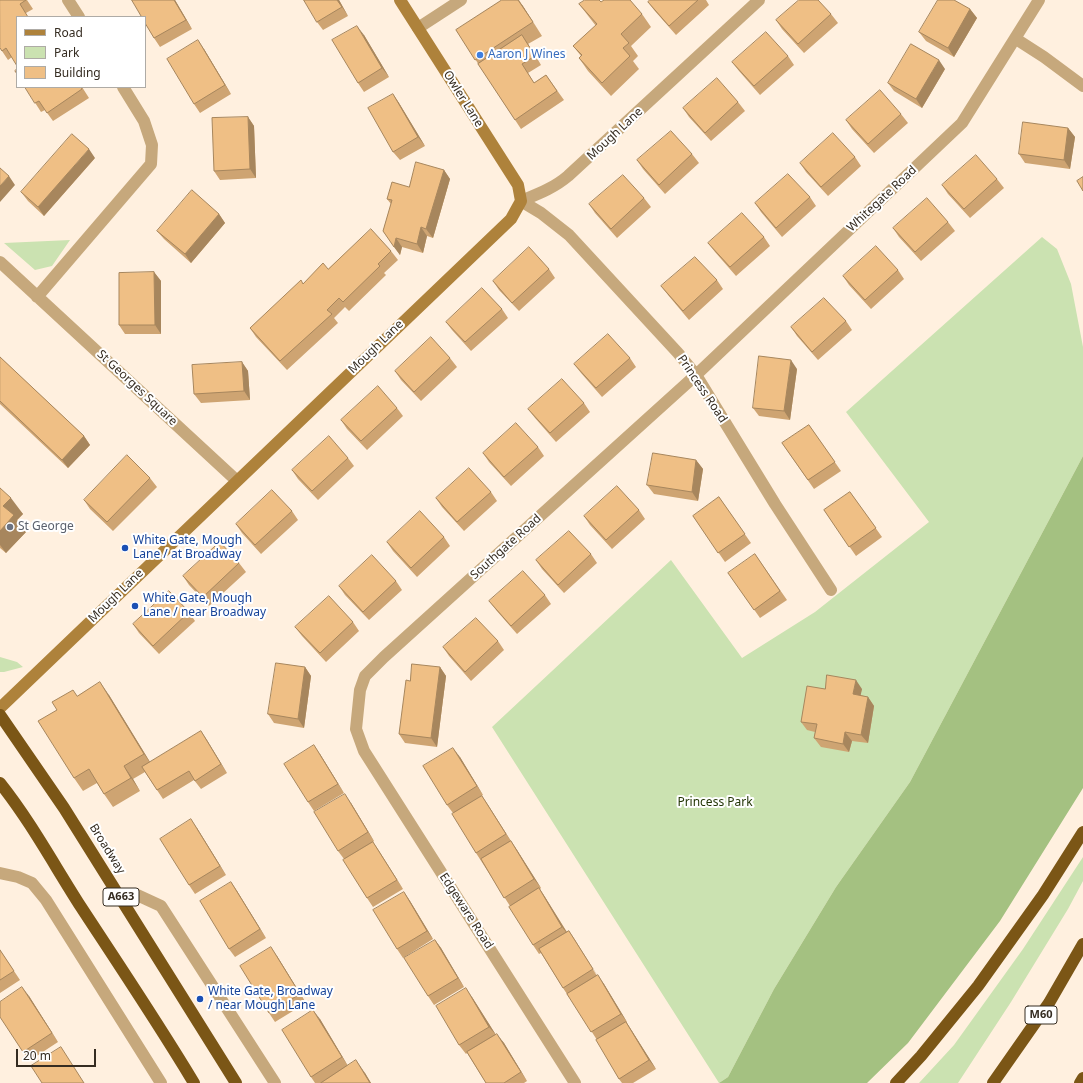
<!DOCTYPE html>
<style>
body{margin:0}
#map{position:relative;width:1083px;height:1083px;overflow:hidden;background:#fff0df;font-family:"Noto Sans",sans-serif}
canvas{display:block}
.legend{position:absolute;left:16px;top:16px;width:130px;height:72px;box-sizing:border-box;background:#fff;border:1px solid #aeaba6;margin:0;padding:5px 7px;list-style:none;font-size:12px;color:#352c21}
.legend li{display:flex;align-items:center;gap:8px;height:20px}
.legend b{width:20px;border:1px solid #aeaba6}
.scale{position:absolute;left:16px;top:1049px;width:80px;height:18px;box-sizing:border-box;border:2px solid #352c21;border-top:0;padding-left:5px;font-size:12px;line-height:14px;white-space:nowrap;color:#352c21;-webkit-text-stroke:3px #fff;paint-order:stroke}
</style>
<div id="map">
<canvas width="1083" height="1083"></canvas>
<ul class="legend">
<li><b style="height:5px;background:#ae823b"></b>Road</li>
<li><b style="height:11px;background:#cbe2b1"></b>Park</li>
<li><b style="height:11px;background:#efbf85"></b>Building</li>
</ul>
<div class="scale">20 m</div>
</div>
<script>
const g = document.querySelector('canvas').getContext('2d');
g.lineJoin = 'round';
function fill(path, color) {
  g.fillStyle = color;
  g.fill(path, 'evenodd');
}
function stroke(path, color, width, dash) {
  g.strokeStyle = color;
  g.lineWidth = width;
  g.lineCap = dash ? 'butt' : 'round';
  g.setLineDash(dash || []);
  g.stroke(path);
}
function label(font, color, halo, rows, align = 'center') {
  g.font = font + ' "Noto Sans",sans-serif';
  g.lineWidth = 4;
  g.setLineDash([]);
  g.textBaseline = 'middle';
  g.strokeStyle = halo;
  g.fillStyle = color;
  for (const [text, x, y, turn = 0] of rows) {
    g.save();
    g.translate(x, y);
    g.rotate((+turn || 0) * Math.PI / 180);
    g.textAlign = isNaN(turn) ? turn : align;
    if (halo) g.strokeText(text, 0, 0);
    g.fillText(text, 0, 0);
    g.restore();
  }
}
fill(new Path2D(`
 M1042,237L1057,249L1071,284L1083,347V456L910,782L836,887L774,989L728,1077L719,1083L492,727L671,560L742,658L815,612L929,522L846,412Z
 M70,240L52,266L35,270L4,243Z
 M0,657L17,662L23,667L4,672H0Z
 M1083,857V881L1068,909L1011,1002L958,1083H919L954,1045L1023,949Z`), '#cbe2b1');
fill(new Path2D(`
 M1083,456V788L1000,921L908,1043L867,1083H719L728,1077L774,989L836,887L910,782Z`), '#a4c181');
stroke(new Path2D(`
 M68,0L79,17
 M418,28L461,0
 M1016,39L1044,57L1083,86
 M521,201L541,213L569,235L678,353L696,375L775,504L831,590
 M521,201C538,194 554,188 568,176L759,0
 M0,262L236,480
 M37,297L151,164L152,145L144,121L123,87
 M0,873L18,877L32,883L46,900L161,1083
 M123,900L135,894L161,906L275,1083
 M575,1083L364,751L356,729L360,690L365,676L384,657L696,375L962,123L1039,0`), '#c6a87c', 12);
stroke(new Path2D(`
 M0,708L511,219L521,201L518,185L400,0`), '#ae823b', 12);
stroke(new Path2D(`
 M0,715L64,808L236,1083
 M0,783C31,822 54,865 81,907C119,965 158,1023 194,1083
 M896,1083L921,1056L978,986L1043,895L1083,832
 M993,1083L1049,1003L1083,944
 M1080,1083L1083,1078`), '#7b5616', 12);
fill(new Path2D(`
 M0,0H27L33,9L26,13L12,57L8,60L0,48Z
 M132,0H175L192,29L160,47L154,38Z
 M304,0H339L348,16L323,30L317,22Z
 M502,0H519L542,36L528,44L541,65L528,73L534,83L546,75L564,100L521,129L456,30Z
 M650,0H706L709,5L676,35L654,10L648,2Z
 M601,2L642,14L651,27L631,46L638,56L633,61L639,69L611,96L588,71L579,58L581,56L573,46L596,26L589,17L579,4Z
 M970,9L977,18L954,57L926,41L919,32Z
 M831,14L838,23L804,53L782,29L776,20Z
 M364,35L389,77L364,92L358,83Z
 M204,49L231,94L200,113L194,104Z
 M788,56L794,65L760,95L739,71L732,62Z
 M945,69L922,108L894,91L888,83Z
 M25,87H82L89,98L53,121L45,110L41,112Z
 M393,94L399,103L425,146L400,160L393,152Z
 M738,102L745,111L711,141L689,117L683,108Z
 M901,114L908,123L874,153L852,129L846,120Z
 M248,117L254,126L256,178L220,180L214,171Z
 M1068,128L1075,137L1070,169L1025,163L1019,154Z
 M692,154L699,163L665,194L643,169L637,160Z
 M855,157L861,166L828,196L806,172L800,163Z
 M95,158L44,216L28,201L21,192Z
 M444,170L450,179L433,238L427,236L423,253L402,247L400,255L383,231L391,204L387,199L409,187Z
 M997,179L1004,188L970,218L948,194L942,185Z
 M810,197L816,206L782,237L761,212L755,203Z
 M644,198L651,207L617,238L595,213L589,204Z
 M219,214L225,223L191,263L164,239L157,231Z
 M948,222L955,231L921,261L899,237L893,228Z
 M764,237L770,246L736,276L715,252L708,243Z
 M391,251L398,260L384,273L386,275L349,311L345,307L334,318L338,323L287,370L256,337L250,328L303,284L328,269Z
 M549,269L555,278L519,311L499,290L493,281Z
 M898,270L904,279L871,309L849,285L843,276Z
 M154,272L161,281V334H125L119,325Z
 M717,280L723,289L689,320L668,295L661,286Z
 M502,309L508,318L471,351L452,330L446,322Z
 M846,321L852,330L818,360L797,336L791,327Z
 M0,357L84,436L90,445L68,468L0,404Z
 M450,358L457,367L421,401L401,380L395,371Z
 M630,358L636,367L602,397L581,373L574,364Z
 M242,362L248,371L250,400L201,403L194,394Z
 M797,369L790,420L759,416L753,408Z
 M584,403L590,412L556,442L535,418L528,409Z
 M397,408L403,416L367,450L347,429L341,420Z
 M809,425L841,471L814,489L782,443Z
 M538,447L544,456L511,486L489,462L483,453Z
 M348,458L354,466L318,500L298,479L292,470Z
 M696,460L703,469L698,501L654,494L647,485Z
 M150,478L157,487L113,531L90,509L84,500Z
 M0,488L23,514L17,520L26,532L6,553L0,548Z
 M491,492L497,501L464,531L442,507L436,498Z
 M850,492L882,537L856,556L824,510Z
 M719,497L751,543L725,562L693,516Z
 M639,510L645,519L612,549L590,525L584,516Z
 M292,511L298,520L261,554L242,533L236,524Z
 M444,537L450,546L417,577L393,551L387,542Z
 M591,554L597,563L564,593L542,569L536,560Z
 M755,554L787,600L760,618L734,581Z
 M239,563L246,572L209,606L189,585L183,576Z
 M396,581L402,590L369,620L345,595L339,586Z
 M545,595L551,604L517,634L496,610L489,601Z
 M189,612L195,621L159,654L139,633L133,624Z
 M353,622L359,631L326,662L302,636L295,627Z
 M498,641L504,650L471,681L449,656L443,647Z
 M305,667L311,676L304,728L274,723L268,714Z
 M440,667L446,676L437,747L405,743L399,734L410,681Z
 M825,689H862L860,695L868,697L874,706L868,743L852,741L849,752L821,747L814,738L815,732L807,730L801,722Z
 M109,695L150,762L201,731L227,773L201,789L194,780L163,799L145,772L133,779L140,791L113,807L104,794L97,783L83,791L74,778L57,710L77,696Z
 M320,754L344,793L314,811L308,802Z
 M460,757L483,795L461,809L482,796L488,805L511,841L517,850L541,888L540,889L545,897L567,932L569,931L575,940L597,976L604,984L627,1022V1023L632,1031L656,1069L633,1083H622L619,1079L597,1040L569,996V997L563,988L541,953L539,954L533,945L510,906L476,853L453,813L447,805Z
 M351,803L374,841L373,842L379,851L403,889L373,907L367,898L344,859L338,851Z
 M197,828L226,875L195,894L189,885Z
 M231,882L237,891L266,938L235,957L229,949Z
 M404,892L410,901L433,939L403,958L397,949Z
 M435,940L441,948L464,987L434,1005L428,996Z
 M0,950L20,980L0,993Z
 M277,956L306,1003L275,1022L269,1013Z
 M29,996L58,1042L29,1061L23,1052Z
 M472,997L496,1035L504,1043L527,1081L524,1083H486L467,1053L466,1054L459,1045Z
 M320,1019L348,1066L365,1073L371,1083H315L311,1077Z`), '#cea472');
fill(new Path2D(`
 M174,0H175L192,29L186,20Z
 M337,0H339L348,16L342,7Z
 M518,0L523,6L542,36L533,22Z
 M970,9L977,18L954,57L948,48Z
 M357,26L364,35L389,77L382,68Z
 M522,35L528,44L541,65L535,56Z
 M198,40L204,49L231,94L225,85Z
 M939,60L945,69L922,108L916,99Z
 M393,94L399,103L425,146L418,137Z
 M248,117L254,126L256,178L250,169Z
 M1068,128L1075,137L1070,169L1064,160Z
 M89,149L95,158L44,216L38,207Z
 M444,170L450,179L433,238L426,229Z
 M9,176L15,185L0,202V186Z
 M219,214L225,223L191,263L185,254Z
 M421,227L427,236L423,253L417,244Z
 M396,238L402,247L400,255L394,247Z
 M154,272L161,281V334L155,325Z
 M791,360L797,369L790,420L784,411Z
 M242,362L248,371L250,400L244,391Z
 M84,436L90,445L68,468L62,460Z
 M696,460L703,469L698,501L692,492Z
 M11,498L23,514L17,520L26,532L6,553L0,545V531L3,506Z
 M305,667L311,676L304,728L298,719Z
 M440,667L446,676L437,747L431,738Z
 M856,680L862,689L859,703L853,694Z
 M100,682L109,695L153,767L144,754Z
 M868,697L874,706L868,743L861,735Z
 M201,731L207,740L227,773L221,764Z
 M845,732L852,741L849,752L843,744Z
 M314,745L320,754L344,793L338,784Z
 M453,748L460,757L483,795L477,786Z
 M124,766L133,779L140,791L131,778Z
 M345,794L351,803L374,841L368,832Z
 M482,796L488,805L512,843L506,834Z
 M191,819L197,828L226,875L220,866Z
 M511,841L517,850L541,888L534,879Z
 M373,842L379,851L403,889L397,880Z
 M231,882L237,891L266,938L260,929Z
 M539,888L545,897L569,936L562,927Z
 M404,892L410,901L433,939L427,931Z
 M569,931L575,940L599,978L593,969Z
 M435,940L441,948L464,987L458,978Z
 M271,947L277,956L306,1003L300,994Z
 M598,975L604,984L627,1022L621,1014Z
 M22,987L29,996L58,1042L52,1033Z
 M466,988L472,997L496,1035L489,1027Z
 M313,1010L320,1019L348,1066L342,1057Z
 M626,1022L632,1031L656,1069L649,1060Z
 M497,1034L504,1043L527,1081L521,1072Z
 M356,1060L365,1073L371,1083H370Z`), '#a7865d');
const building = new Path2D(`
 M0,0H26L20,4L28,17H17V66L6,48L2,51L0,48Z
 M132,0H174L186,20L154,38L145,23V17H142Z
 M304,0H337L342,7L317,22Z
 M502,0H518L533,22L475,60L456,30Z
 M585,0H599L601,2L604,0H630L642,14L621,34L629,43L623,48L630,56L602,83L579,58L582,55L573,46L597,24L579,4Z
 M650,0H698L669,26L648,2Z
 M799,0H818L831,14L798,44L776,20Z
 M938,0H954L970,9L948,48L919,32Z
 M357,26L382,68L358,83L332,40Z
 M766,32L788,56L754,86L732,62Z
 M522,35L535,56L522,64L534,83L546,75L557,91L515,120L478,64Z
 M198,40L225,85L194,104L167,59Z
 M911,44L939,60L916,99L888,83Z
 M17,69V74L15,71Z
 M717,78L738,102L705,133L683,108Z
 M25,87H81L82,89L47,113L39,101L35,103Z
 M880,90L901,114L868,144L846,120Z
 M393,94L418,137L393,152L368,108Z
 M248,117L250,169L214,171L212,118Z
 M1023,122L1068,128L1064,160L1019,154Z
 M671,131L692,154L659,185L637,160Z
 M833,133L855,157L821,187L800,163Z
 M72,134L89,149L38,207L21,192Z
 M976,155L997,179L964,209L942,185Z
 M416,162L444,170L426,229L421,227L417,244L396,238L394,247L383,231L392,200L387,199L392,182L409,187Z
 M0,168L9,176L0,186Z
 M788,174L810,197L776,228L755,203Z
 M623,175L644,198L611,229L589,204Z
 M1083,177V191L1077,181Z
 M192,190L219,214L185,254L157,231Z
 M927,198L948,222L915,252L893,228Z
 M742,213L764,237L730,267L708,243Z
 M371,229L391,251L378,264L380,266L343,302L339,298L327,310L332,314L280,361L250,328L301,280L303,284L323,263L328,269Z
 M876,246L898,270L865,300L843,276Z
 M529,247L549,269L512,303L493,281Z
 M695,257L717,280L683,311L661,286Z
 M154,272L155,325H119V273Z
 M482,288L502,309L465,342L446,322Z
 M824,298L846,321L812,352L791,327Z
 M608,334L630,358L596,388L574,364Z
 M431,337L450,358L414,392L395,371Z
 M759,356L791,360L784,411L753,408Z
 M0,357L84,436L62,460L0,401Z
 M242,362L244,391L194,394L192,365Z
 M562,379L584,403L550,433L528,409Z
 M378,386L397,408L361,441L341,420Z
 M516,423L538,447L504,477L483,453Z
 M809,425L835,462L808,480L782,443Z
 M329,436L348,458L312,491L292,470Z
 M653,453L696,460L692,492L647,485Z
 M127,455L150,478L107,522L84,500Z
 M469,468L491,492L457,522L436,498Z
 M617,486L639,510L606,540L584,516Z
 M0,488L11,498L3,506L14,515L0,531Z
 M272,490L292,511L255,545L236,524Z
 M850,492L876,528L849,547L824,510Z
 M719,497L745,534L718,553L693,516Z
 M420,511L444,537L411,568L387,542Z
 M569,531L591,554L558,585L536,560Z
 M220,542L239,563L203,597L183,576Z
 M755,554L780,591L754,610L728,573Z
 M372,555L396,581L363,612L339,586Z
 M523,571L545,595L511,626L489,601Z
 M169,591L189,612L153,646L133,624Z
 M329,596L353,622L320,653L295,627Z
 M476,618L498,641L465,672L443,647Z
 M276,663L305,667L298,719L268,714Z
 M412,664L440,667L431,738L399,734L406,680L410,681Z
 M827,675L856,680L853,694L868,697L861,735L845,732L843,744L814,738L817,724L801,722L807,686L825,689Z
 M100,682L144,754L124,766L131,778L104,794L89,769L74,778L38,721L57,710L52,702L73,690L77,696Z
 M201,731L221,764L195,781L189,771L157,790L142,767Z
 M314,745L338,784L308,802L284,764Z
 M453,748L477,786L447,805L423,766Z
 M345,794L368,832L338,851L314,812Z
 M482,796L506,834L476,853L452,814Z
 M191,819L220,866L189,885L160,839Z
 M511,841L534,879L504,898L481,859Z
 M373,842L397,880L367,898L343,860Z
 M231,882L260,929L229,949L200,901Z
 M539,888L562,927L533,945L509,907Z
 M404,892L427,931L397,949L373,910Z
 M569,931L593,969L563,988L539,949Z
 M435,940L458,978L428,996L404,958Z
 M271,947L300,994L269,1013L240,966Z
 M0,950L14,971L0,980Z
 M598,975L621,1014L591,1032L567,994Z
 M22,987L52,1033L23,1052L0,1017V1002Z
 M466,988L489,1027L459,1045L436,1006Z
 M313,1010L342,1057L311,1077L282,1030Z
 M626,1022L649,1060L619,1079L596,1040Z
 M497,1034L521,1072L504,1083H486L467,1052Z
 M61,1047L84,1083H42L31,1066Z
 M356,1060L370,1083H321Z`);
fill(building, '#efbf85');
stroke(building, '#a7865d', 1);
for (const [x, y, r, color] of [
 [480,55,4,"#3f7fe0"],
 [10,527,4,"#6b7280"],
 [125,548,4,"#1a4fb4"],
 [135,606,4,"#1a4fb4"],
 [200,999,4,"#1a4fb4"]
]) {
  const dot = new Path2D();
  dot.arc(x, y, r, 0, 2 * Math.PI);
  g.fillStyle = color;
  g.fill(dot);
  stroke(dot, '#fff', 1.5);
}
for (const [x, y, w] of [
 [121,897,36],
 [1041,1015,32]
]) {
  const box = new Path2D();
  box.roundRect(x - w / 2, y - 9, w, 18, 3);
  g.fillStyle = '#fff';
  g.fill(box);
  stroke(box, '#352c21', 1);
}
label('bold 11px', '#352c21', null, [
 ["A663",121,897],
 ["M60",1041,1015]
]);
label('12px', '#366cbe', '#fff', [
 ["Aaron J Wines",488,55]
], 'left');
label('12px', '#352c21', '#fff', [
 ["Owler Lane",463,99,58],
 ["Mough Lane",615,134,-43],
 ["Whitegate Road",882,199,-43],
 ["Mough Lane",376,347,-44],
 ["St Georges Square",137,388,43],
 ["Princess Road",702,389,56],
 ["Southgate Road",506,547,-42],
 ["Mough Lane",116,596,-44],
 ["Broadway",107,849,58],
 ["Edgeware Road",466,911,57]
]);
label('12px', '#5b616d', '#fff', [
 ["St George",18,527]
], 'left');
label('12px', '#164399', '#fff', [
 ["White Gate, Mough",133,541],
 ["Lane / at Broadway",133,555],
 ["White Gate, Mough",143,599],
 ["Lane / near Broadway",143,613],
 ["White Gate, Broadway",208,992],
 ["/ near Mough Lane",208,1006]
], 'left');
label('12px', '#243606', '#fff', [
 ["Princess Park",715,803]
]);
</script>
